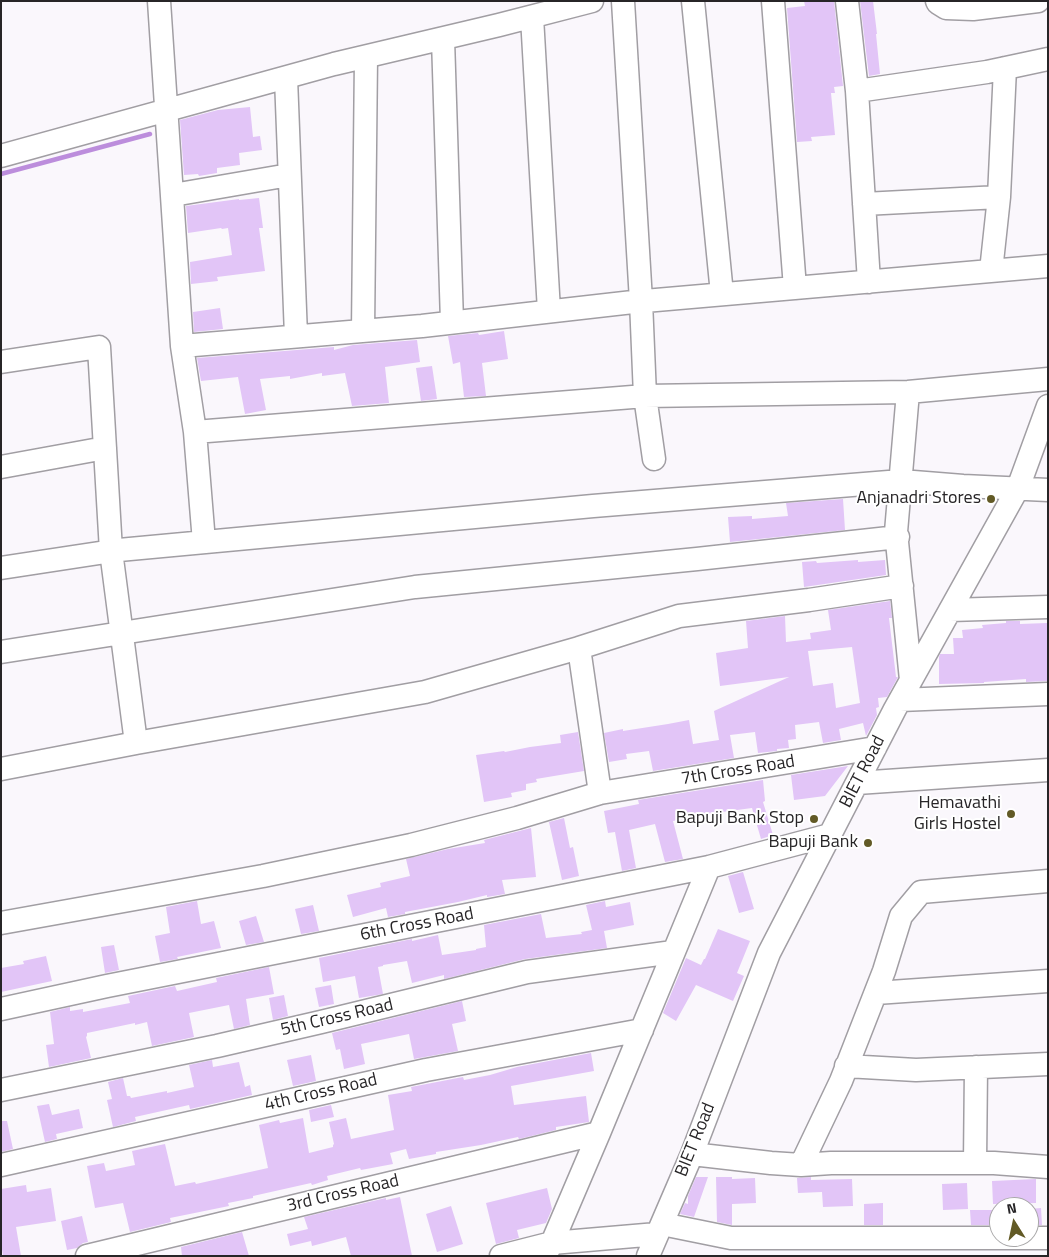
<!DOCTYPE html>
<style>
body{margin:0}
#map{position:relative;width:1049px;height:1257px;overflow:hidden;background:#faf7fc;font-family:"Titillium Web",sans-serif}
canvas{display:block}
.frame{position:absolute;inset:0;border:2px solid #272527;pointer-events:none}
.north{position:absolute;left:989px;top:1197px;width:50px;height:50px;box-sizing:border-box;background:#fff;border:1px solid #a9a8a9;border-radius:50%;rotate:350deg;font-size:14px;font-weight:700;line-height:20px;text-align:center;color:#272527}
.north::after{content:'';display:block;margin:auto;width:18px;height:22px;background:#625a26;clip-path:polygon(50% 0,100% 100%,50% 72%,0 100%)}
</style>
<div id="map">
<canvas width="1049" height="1257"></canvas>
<div class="frame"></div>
<div class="north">N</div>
</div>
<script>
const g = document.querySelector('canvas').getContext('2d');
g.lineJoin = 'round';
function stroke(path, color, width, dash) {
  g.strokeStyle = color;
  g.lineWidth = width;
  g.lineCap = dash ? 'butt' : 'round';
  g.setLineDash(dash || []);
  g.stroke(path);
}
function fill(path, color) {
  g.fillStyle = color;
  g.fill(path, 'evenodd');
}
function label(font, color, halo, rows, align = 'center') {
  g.font = font + ' "Titillium Web",sans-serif';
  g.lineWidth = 4;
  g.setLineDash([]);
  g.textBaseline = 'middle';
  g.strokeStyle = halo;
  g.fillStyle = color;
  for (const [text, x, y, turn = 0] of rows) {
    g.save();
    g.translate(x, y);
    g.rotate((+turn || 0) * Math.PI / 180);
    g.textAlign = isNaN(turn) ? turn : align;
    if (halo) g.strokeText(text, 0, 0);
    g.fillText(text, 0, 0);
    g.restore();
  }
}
stroke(new Path2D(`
 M1,174L150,134`), '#bc8ddc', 4.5);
fill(new Path2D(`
 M804,1H834L843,86L834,87L835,93H831L835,135L811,137L812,141L797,142L787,8L805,6Z
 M860,1H873L877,34H876L880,74L869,76Z
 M250,107L253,137L260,136L262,150L239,153L240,165L217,168V173L199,176L198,174L184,175L180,120L218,110Z
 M259,198L263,228H259L265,271L217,277L218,281L191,284L190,262L232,255L228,228L222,229L221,228L188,233L186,206L239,199V200Z
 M220,308L223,329L194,332L193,312Z
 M504,331L508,359L482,363L486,396L464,397L460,362L453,364L448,336L478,333L479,335Z
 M417,340L420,362L385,367L389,403L352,406L345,373L322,376V373L290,379V376L260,379L266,410L245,414L238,377L201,381L197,358L334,347V350L353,345Z
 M432,366L437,399L421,401L416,368Z
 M843,499L845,530L730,542L728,517L752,516V519L788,516L786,503Z
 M858,560V562L885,560L886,575L804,587L802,562L816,561L817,563Z
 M890,601L892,618H889L896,677H898L887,697L878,698L879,707L876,708L877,715L866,736L863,723L839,729L841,740L823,743L819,722L795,725L796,739L788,740L789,748L777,749V751L758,753L755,732L730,735L734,758L653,771L649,751L626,754L627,759L609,762L604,733L623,729V731L668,724L689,720L693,744L719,740L714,711L789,677L720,686L716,653L748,648L746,621L785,616L786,642L811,639L810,633L831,630L828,610ZM852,647L860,703L836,708L833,683L813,686L808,651Z
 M1006,621H1020V624L1047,623V681L1026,682V679L984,682V683L939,684V657L940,654H954L953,638H963L962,630L983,628L982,625L1006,623Z
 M578,732L584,771L536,779L537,782L526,784V790L511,793L512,797L484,802L476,755L504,751L505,752L530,747L561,743L560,735Z
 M848,766L825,796L794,800L791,775Z
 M763,780L765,801L763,802L773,835L761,839L752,808L707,814V815L673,821L683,859L665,862L655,824L629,830L636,868L622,871L615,832L608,833L604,811L639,804L638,800Z
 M564,818L570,848L573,847L579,876L562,880L549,822Z
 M531,828L536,877L502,880L505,894L487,897V895L458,902L405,912V914L388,917L386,908L353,917L347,895L381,887L380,883L410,876L406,859L448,849L485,843L484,840Z
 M743,872L754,909L739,913L728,876Z
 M197,901L201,924L214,921L221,948L177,957L178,959L160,962L155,936L170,933L166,907Z
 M605,901L606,907L630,902L634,925L604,931L607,948L525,959L444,979V975L412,983L407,961L383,965V966L378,967L383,994L359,998L355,976L323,982L319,958L412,939V941L438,935L442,955L476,950V949L486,947L484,925L541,914L546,938L582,934L581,932L592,930L586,905Z
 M313,905L319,931L301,934L295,909Z
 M256,916L264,942L246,945L239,921Z
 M718,929L750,941L737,973L744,976L733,1001L696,985L676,1021L663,1013L686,958L701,965L704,959H705Z
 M114,945L119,970L105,973L101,947Z
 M46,956L52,981L1,992V968L24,964L23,961Z
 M269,967L274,994L246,999L250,1025L234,1029L229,1005L189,1013L194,1037L152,1046L147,1022L135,1025V1023L87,1033V1036L86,1037L91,1058L49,1067L46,1045L54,1044L50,1012L70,1007V1011L83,1009V1012L130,1003L128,996L175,986L177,991L217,982L216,978Z
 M331,985L334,1004L319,1007L315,988Z
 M284,995L288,1016L273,1020L269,998Z
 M462,1001L466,1021L452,1024L458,1051L414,1059L409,1034L361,1044L365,1064L344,1069L340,1049L336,1050L332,1033Z
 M591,1053L594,1071L511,1086L514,1105L586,1096L589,1122L556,1127V1130L519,1139L518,1137L481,1145L436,1152V1154L409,1159L406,1149L390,1153L393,1164L361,1170L360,1168L327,1176L328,1180L312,1185L311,1183L253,1196V1198L228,1203L229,1206L170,1218L171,1222L130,1232L123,1203L95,1208L87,1166L104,1163L106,1171L135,1165L132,1151L165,1144L175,1186L195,1182L196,1184L268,1168L259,1125L279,1120L280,1123L303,1118L309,1153L333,1147V1145L334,1144L329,1122L346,1118L351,1139L394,1130L388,1095L412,1091L411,1087L463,1077L464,1080L490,1075L517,1067Z
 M311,1055L316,1081L293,1086L287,1060Z
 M212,1060L213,1067L239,1062L245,1087L250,1085L252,1095L190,1109L189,1105L135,1117L136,1121L113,1127L107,1100L112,1099L108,1082L123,1078L127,1096H130L131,1098L167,1091V1093L194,1087L189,1065Z
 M49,1104L52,1115L79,1109L83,1128L56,1134L57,1139L45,1142L37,1106Z
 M331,1105L334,1117L311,1122L309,1110Z
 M1,1121H7L13,1149L1,1152Z
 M696,1177H708L694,1217L680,1214L685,1203L688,1204V1196Z
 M716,1177H732V1179L755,1178L756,1203L732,1204V1225L717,1222Z
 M811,1177V1180L852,1179L853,1206L823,1207L822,1192L798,1193L797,1178Z
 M1036,1179V1203L993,1204L992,1181Z
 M967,1183L968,1209L943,1210L942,1184Z
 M26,1185L27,1192L51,1188L56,1221L16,1227L21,1256H3L1,1243V1189Z
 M547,1188L552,1209L546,1223L517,1230L519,1238L496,1244L486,1203Z
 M400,1197L412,1256H351L346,1237L312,1246L311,1241L290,1246L287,1234L308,1229L304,1217L386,1198V1200Z
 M883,1203V1225H864V1204Z
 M451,1206L463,1244L437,1252L426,1214Z
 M1041,1208L1042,1225H1029V1209Z
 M970,1210H996L997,1225H971Z
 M82,1216L88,1242L83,1243L77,1248L67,1250L61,1221Z
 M242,1232L249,1256H182L181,1247Z`), '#e2c5f7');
const minor = new Path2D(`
 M159,1L182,346L195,432L204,542
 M623,1L641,301L645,396L654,459
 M693,1L722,294
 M773,1L795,288
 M847,1L857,91L987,72L1048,59
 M937,1L938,3L946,8L973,9L1038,1
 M532,17L549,311
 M443,39L452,322
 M286,78L296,336
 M857,91L869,282
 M1,156L334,64L499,25L592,1
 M173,195L289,175
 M864,204L999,197
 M991,271L999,197L1005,68
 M363,331L366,57
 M182,346L422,326L633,302L1048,266
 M1,362L99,347L111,551L136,743L1,769
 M908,392L896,532L911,680
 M195,432L645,396L908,392L1048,379
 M1,467L105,448
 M1,568L119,550L593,506L901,481L963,486L1048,490
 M950,610L1048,607
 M1,652L415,587L697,559L898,537
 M900,700L1048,694
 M136,743L425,692L579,648
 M857,783L1048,770
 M600,793L579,648L679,616L809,600L902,586
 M1,923L263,876L411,845L517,818L600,793L875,748
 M876,993L1048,981
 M1,1009L107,986L709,867L830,835
 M846,1066L916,1070L1048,1064
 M1,1090L217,1046L321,1022L527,972L673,952
 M692,1154L771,1163L801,1165L831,1163H994L1048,1167
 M975,1163L976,1067
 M1,1165L426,1070L642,1030
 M801,1165L841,1081L884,971L901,916L921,892L1048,881
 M662,1224L731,1238H1048
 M87,1256L599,1133
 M501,1256L552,1243L657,1234
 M545,1256L552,1243L599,1133L709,867
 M648,1256L692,1154L769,953L895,709L1018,488L1048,406`);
stroke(minor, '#a19ea3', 25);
stroke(minor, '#fff', 22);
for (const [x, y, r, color] of [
 [991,499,5,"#625a26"],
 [1011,814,5,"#625a26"],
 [814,819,5,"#625a26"],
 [868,843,5,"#625a26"]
]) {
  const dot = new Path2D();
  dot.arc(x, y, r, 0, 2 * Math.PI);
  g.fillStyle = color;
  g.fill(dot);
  stroke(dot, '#fff', 2);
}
label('18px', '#272527', '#fff', [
 ["Anjanadri Stores",981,499],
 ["Hemavathi",1001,804],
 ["Girls Hostel",1001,825],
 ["Bapuji Bank Stop",804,819],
 ["Bapuji Bank",858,843]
], 'right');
label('18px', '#272527', '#fff', [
 ["7th Cross Road",738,771,-9],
 ["BIET Road",863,772,-63],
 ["6th Cross Road",417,925,-11],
 ["5th Cross Road",337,1018,-13],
 ["4th Cross Road",321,1093,-13],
 ["BIET Road",696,1140,-68],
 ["3rd Cross Road",343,1194,-13]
]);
</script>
